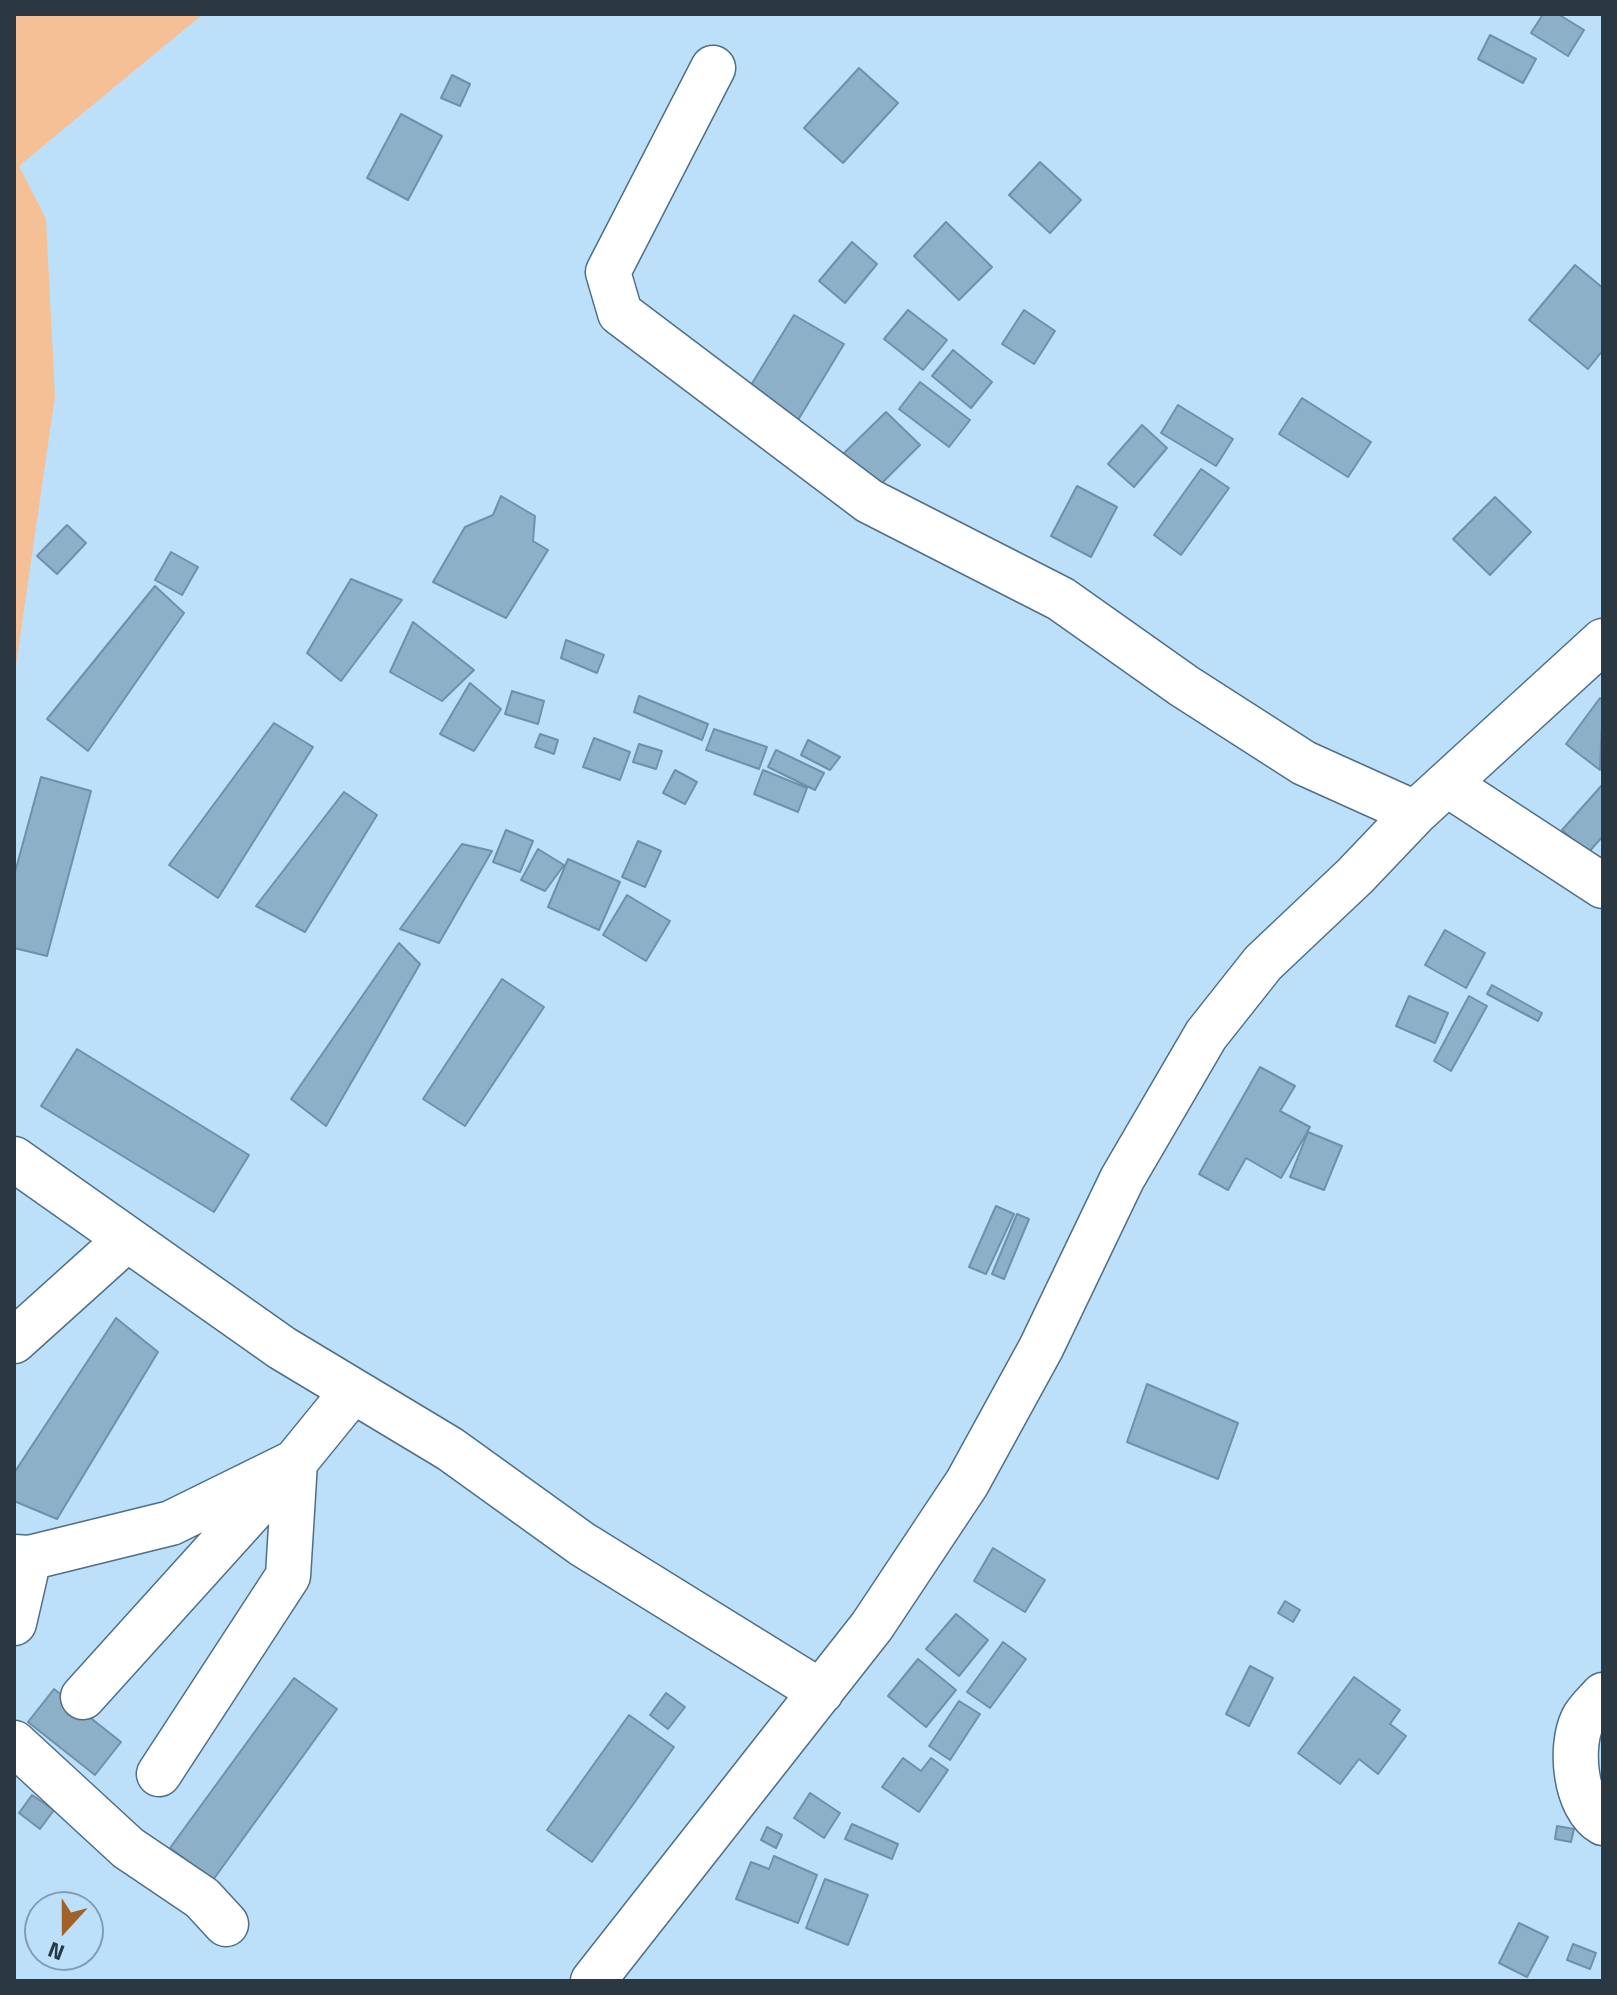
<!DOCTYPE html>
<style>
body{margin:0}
#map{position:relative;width:1617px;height:1995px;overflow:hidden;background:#bce0fa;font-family:"Titillium Web",sans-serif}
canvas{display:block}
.frame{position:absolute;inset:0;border:16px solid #2a3842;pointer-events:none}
.north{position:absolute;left:24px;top:1891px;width:80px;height:80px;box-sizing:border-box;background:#bce0fa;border:2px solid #829db0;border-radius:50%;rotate:201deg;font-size:22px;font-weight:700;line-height:32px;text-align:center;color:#2a3842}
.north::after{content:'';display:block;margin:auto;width:28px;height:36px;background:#a06228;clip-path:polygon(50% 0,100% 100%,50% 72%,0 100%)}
</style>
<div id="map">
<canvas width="1617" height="1995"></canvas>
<div class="frame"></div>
<div class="north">N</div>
</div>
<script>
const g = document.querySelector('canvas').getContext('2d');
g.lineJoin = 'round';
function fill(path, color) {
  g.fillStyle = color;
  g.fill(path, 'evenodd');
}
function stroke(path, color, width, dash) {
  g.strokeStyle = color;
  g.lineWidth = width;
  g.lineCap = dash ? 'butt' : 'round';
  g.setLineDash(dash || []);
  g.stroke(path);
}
fill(new Path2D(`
 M14,14H203L19,166L46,219L55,396L14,679Z`), '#f5c096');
const building = new Path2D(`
 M1543,14H1558L1584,30L1568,56L1531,33Z
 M1490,35L1536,59L1523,83L1478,59Z
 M859,68L898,103L843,163L804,128Z
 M452,75L470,84L460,106L441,98Z
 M401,114L442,136L408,200L367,178Z
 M1040,162L1081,200L1050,233L1009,195Z
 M946,222L992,267L959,300L914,256Z
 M852,242L877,264L845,303L819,281Z
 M1575,265L1603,288V350L1588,369L1529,320Z
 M908,310L947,340L923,370L884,339Z
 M1024,310L1055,331L1034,364L1002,344Z
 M794,315L844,344L798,420L748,390Z
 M953,350L992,382L971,408L932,376Z
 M920,382L970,420L949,447L899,409Z
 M1302,398L1371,442L1348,477L1279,434Z
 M1178,405L1233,439L1216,466L1161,433Z
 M886,412L920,445L871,494L837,460Z
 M1142,425L1167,448L1134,487L1108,464Z
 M1201,469L1229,488L1181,555L1154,535Z
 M1077,486L1117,507L1091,557L1051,536Z
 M501,496L535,516L533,541L548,550L506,618L433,582L465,527L493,515Z
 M1495,497L1531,532L1490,575L1453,539Z
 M67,525L86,543L57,574L37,556Z
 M171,552L198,567L182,595L155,580Z
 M351,579L402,600L341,681L307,653Z
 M155,586L184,613L88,751L47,719Z
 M413,622L474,670L442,701L390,672Z
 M566,640L604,655L597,673L561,658Z
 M470,683L501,709L474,751L440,734Z
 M512,691L544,701L538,724L505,714Z
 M639,696L708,724L702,740L634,712Z
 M1600,698L1603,700L1600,770L1566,744Z
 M274,723L313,747L218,898L169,865Z
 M714,729L767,747L759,769L706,750Z
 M540,734L558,740L554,754L535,747Z
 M594,738L630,752L620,780L583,767Z
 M808,740L840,757L830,770L801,755Z
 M639,744L662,751L656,769L633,762Z
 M776,750L824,773L815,790L768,767Z
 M675,770L697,782L685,804L663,793Z
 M763,770L807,788L798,812L754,794Z
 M41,777L91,791L47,956L14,948V876Z
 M1603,784V836L1588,853L1562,830Z
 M344,792L377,815L305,932L256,906Z
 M506,830L533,841L520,872L493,862Z
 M638,841L661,851L645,887L622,877Z
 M462,844L492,851L439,943L400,929Z
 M538,849L564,865L545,891L521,880Z
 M568,859L620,882L599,930L548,907Z
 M627,895L670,921L646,961L603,935Z
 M1445,930L1485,953L1466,988L1425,965Z
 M399,943L420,964L326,1126L291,1099Z
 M502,979L544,1007L465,1126L423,1099Z
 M1492,985L1542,1013L1538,1021L1487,994Z
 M1409,996L1448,1013L1435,1043L1396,1026Z
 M1469,996L1487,1006L1451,1071L1434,1061Z
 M77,1049L249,1155L214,1212L41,1106Z
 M1260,1067L1295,1086L1280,1111L1310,1127L1281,1178L1246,1158L1228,1190L1199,1174Z
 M1308,1132L1342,1146L1324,1190L1290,1177Z
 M996,1206L1014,1214L986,1274L969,1267Z
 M1017,1214L1029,1219L1004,1279L992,1274Z
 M116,1318L158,1352L57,1519L14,1501V1473Z
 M1147,1384L1238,1423L1218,1479L1127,1442Z
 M993,1548L1045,1580L1025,1612L974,1581Z
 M1285,1601L1300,1610L1293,1622L1278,1613Z
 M956,1614L988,1640L959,1676L926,1649Z
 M1003,1642L1026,1659L990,1708L967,1692Z
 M918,1659L956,1690L926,1727L888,1696Z
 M1250,1666L1273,1678L1249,1726L1226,1714Z
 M1354,1677L1400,1710L1390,1724L1406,1736L1378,1774L1359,1759L1340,1784L1298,1753Z
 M294,1678L337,1709L213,1880L170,1848Z
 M54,1689L121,1742L95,1775L28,1722Z
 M666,1693L685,1707L668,1729L650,1715Z
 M959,1701L980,1714L950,1760L929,1746Z
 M629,1715L674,1747L592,1862L547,1830Z
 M903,1758L921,1771L931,1758L948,1770L919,1812L882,1787Z
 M810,1793L840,1813L824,1838L794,1818Z
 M32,1795L54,1810L40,1829L19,1813Z
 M852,1824L898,1844L892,1859L845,1839Z
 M1557,1826L1574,1829L1571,1842L1555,1839Z
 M767,1827L782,1835L776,1848L761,1840Z
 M774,1856L817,1875L798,1923L736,1899L751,1862L769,1869Z
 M825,1879L868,1895L848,1945L806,1928Z
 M1519,1923L1548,1937L1527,1977L1499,1963Z
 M1573,1944L1596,1953L1590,1969L1567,1960Z`);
fill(building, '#8db0c9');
stroke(building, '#6f90a8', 2);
const minor = new Path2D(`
 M713,68L608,272L620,313L869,501L1061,599L1184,686L1304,763L1415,813
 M1447,784L1603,886
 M14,1159L282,1348L450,1449L582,1544L821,1692
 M14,1341L126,1240
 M14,1557L29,1558L171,1523L295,1462L352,1392
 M14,1623L29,1558
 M1603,1695C1597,1702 1587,1711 1583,1719C1569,1747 1575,1807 1603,1823
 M83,1697L280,1479
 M14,1743L128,1848L202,1898L226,1924
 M159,1774L288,1576L295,1462
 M593,1981L872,1626L967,1483L1041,1348L1122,1179L1206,1035L1263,963L1355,876L1415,813L1603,641`);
stroke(minor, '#4f6f86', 47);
stroke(minor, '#fff', 44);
</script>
